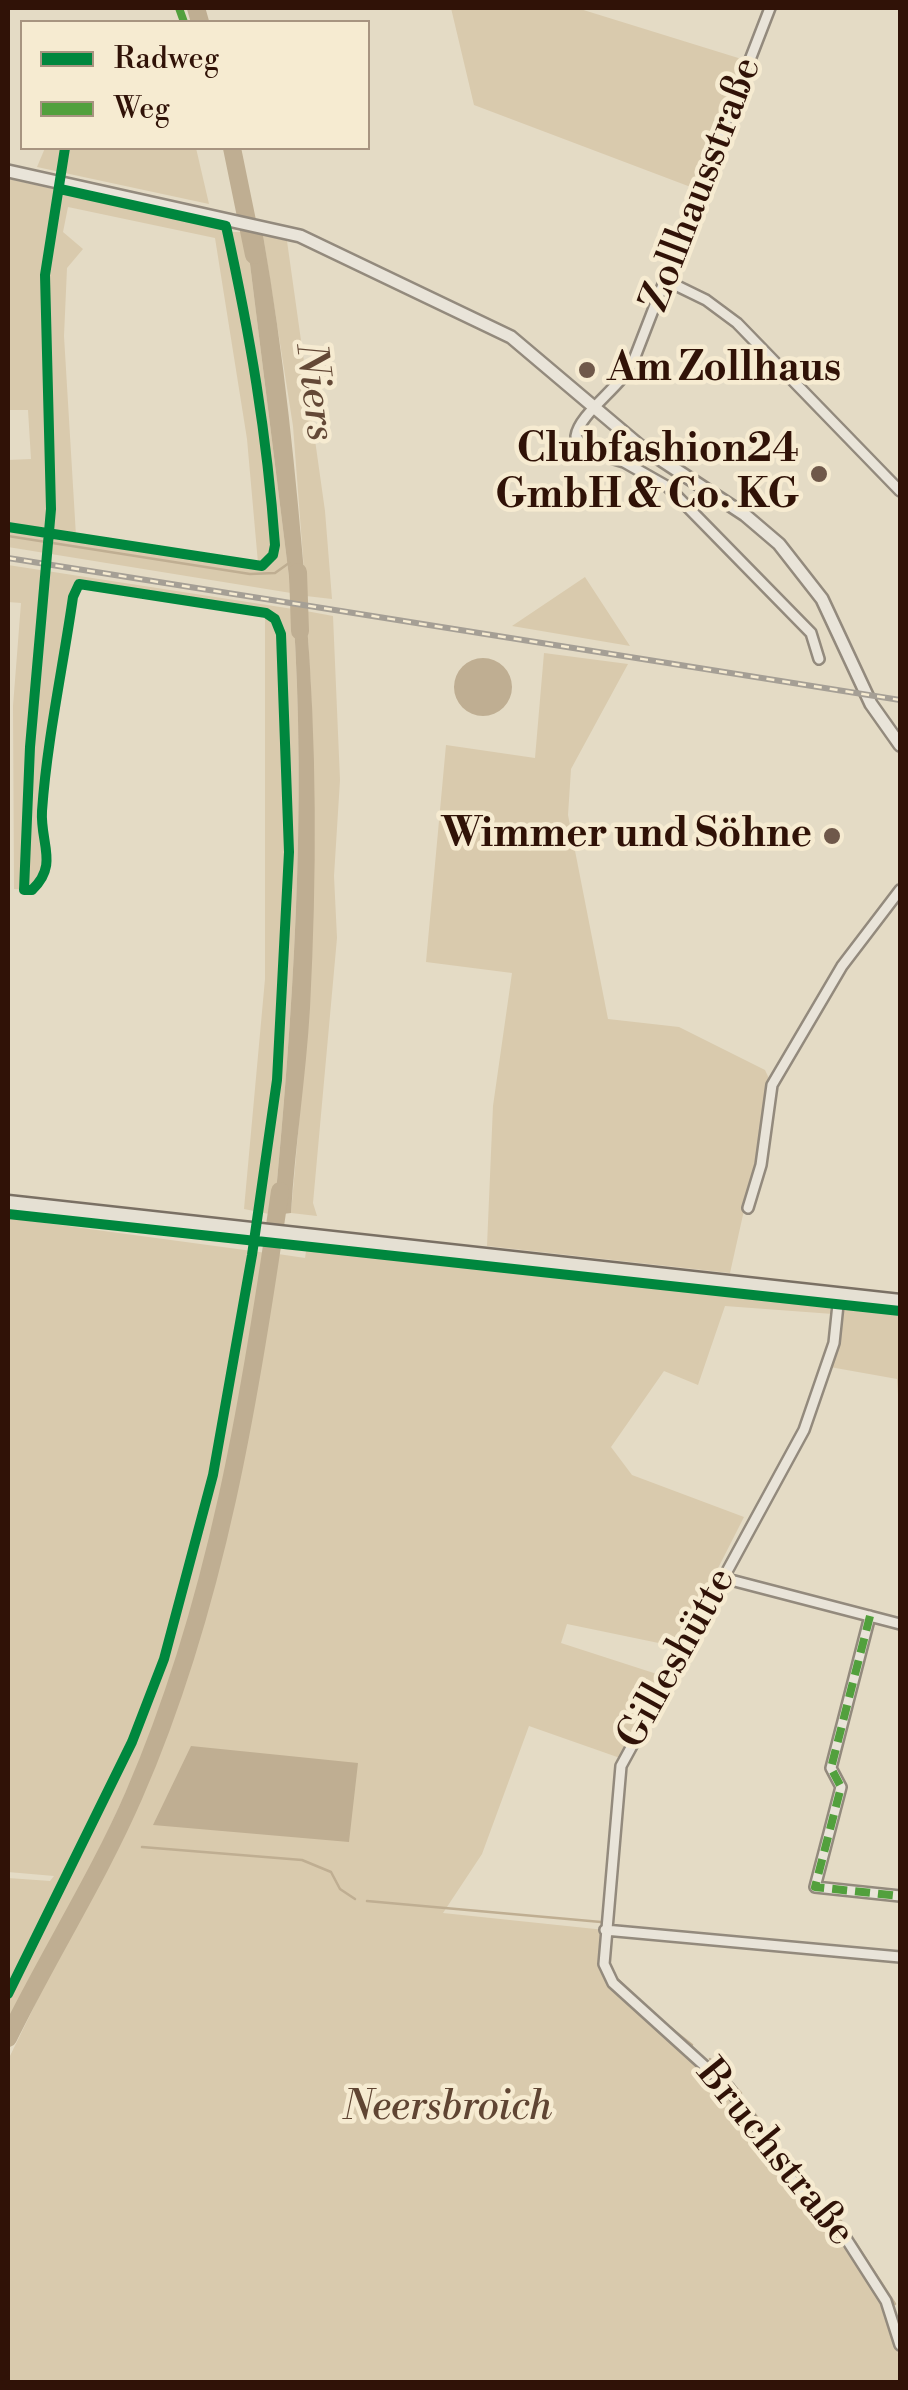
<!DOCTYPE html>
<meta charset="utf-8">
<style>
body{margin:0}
#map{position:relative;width:908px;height:2390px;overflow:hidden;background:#e4dbc5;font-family:"Libre Bodoni",serif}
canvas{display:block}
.frame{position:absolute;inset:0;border:10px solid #301207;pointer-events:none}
.legend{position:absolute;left:20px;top:20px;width:350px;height:130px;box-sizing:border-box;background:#f6ebd1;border:2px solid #a79480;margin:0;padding:12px 18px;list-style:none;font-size:30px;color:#301207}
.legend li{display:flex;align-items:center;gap:20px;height:50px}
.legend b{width:50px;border:2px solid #a79480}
</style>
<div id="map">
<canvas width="908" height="2390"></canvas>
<div class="frame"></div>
<ul class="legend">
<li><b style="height:12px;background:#00873e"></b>Radweg</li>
<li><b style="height:12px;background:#52a03d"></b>Weg</li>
</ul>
</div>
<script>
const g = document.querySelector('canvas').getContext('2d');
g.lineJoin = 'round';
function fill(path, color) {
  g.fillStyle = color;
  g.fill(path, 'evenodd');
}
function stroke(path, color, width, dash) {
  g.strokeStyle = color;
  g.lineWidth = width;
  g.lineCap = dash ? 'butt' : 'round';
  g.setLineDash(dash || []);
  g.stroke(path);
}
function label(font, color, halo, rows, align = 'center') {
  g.font = font + ' "Libre Bodoni",serif';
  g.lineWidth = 9;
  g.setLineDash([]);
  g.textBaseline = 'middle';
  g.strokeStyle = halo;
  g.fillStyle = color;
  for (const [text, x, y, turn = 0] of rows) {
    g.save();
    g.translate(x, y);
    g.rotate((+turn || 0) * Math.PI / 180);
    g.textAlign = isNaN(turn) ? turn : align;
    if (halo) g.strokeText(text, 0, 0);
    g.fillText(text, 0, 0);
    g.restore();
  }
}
fill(new Path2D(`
 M451,8H577L748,61L696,189L474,105Z
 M45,148H196L209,204L37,167Z
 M8,179L224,227L227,240L232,232H246L291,593L8,547V460L31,459L28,410H8ZM68,207L215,238L247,439L258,563L76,536L64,336L67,268L83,249L63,232Z
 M263,235L287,241L325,511L332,599L306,596L293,426Z
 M8,565L293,609C307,811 293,1014 274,1215L244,1209L265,979V613L78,584L42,814L50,861L43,879L32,890L14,889L13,706L21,603L8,602Z
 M585,577L630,646L512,626Z
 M306,611L333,616L340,780L334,876L337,938L313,1203L317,1216L291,1213C310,1012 322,813 306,611Z
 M544,653L628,664L571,769L568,815L608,1019L679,1027L765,1070L772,1085L730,1273L487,1246L493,1106L512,973L426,962L446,745L535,758Z
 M8,1218L267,1253C242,1399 218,1544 169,1684C127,1805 65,1916 8,2030V1878L50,1881L54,1876L8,1872Z
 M307,1245L824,1298L833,1314L725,1306L698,1385L664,1371L611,1447L632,1475L744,1517L678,1647L567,1624L561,1643L663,1676L620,1758L529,1726L482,1854L443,1913L605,1930L604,1970C644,2008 703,2054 737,2097C754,2119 764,2147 781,2169C838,2240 900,2284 900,2382H8V2060L140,1790L180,1685L212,1584L238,1480L278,1254L305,1258Z
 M855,1304L900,1311V1425L897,1379L830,1367L842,1328V1307Z`), '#d9caad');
fill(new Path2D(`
 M246,232L263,235C284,355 296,474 306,596L291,593Z
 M293,609L306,611C317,744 317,875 310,1008C306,1077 295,1145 291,1213L274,1215C293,1014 307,811 293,609Z
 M454 687a29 29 0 1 1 58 0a29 29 0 1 1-58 0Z
 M191,1746L358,1763L349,1842L153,1825Z`), '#bfae92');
stroke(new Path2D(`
 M8,536L250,574L275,573L289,563
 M115,1835L118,1837
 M142,1847L302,1860L331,1872L340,1889L355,1899
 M367,1901L601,1922
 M613,1975L659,2019
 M667,2025L692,2045
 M710,2059L741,2093
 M750,2107L808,2191
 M812,2197L842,2222L850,2235
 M855,2242L895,2304
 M899,2317L900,2323`), '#bfae92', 2.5);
stroke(new Path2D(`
 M196,8L200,22
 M232,148L254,255
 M298,572L300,631
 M8,2038C48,1956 98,1878 134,1795C217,1605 251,1395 280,1191`), '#bfae92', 18);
const minor = new Path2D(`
 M770,8L633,362C621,387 579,414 576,436L584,450L624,462L668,487L811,633L819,659
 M667,281L706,300L737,323L900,491
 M748,1208L761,1165L772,1085L842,966L900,890
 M839,1295L834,1343L804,1430L621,1766L604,1964L613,1983L729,2088L805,2198L847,2240L886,2301L900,2345
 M723,1578L900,1624
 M870,1616L831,1768L841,1787L815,1887L900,1896
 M605,1930L900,1957`);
const tertiary = new Path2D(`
 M8,171L300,236L511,337L640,446L745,515L779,544L822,599L871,704L900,745`);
const primary = new Path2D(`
 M8,1203L900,1302`);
stroke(minor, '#938a7d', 14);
stroke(tertiary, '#938a7d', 16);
stroke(primary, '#7a7064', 19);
stroke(minor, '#e9e4d9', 9);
stroke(tertiary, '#e9e4d9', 11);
stroke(primary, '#e5e0d3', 14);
const rail = new Path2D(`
 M8,558L900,700`);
stroke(rail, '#a59f95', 6);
stroke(rail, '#f6ebd1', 2.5, [8]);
stroke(new Path2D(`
 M179,8L184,22
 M870,1616L831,1768L841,1787L815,1887L900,1896`), '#52a03d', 8, [15, 8]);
stroke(new Path2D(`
 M8,527L262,566L273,555L275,545C267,434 250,335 226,226L60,189
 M8,1214L900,1311
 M8,1994L132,1742L164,1659L213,1475L252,1255L277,1080L289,852L281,634L275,619L266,613L79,584L73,597C63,667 47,740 42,811C40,843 59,865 32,890H24L30,747L51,509L45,275L65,148`), '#00873e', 10);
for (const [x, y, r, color] of [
 [587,370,10,"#6f584a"],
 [819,474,10,"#6f584a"],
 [832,836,10,"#6f584a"]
]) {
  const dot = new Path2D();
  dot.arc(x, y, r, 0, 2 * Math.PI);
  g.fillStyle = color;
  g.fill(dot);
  stroke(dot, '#f6ebd1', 4);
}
label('40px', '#301207', '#f6ebd1', [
 ["Zollhausstraße",703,185,-69],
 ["Gilleshütte",678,1659,-61],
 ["Bruchstraße",774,2154,51]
]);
label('bold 40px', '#301207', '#f6ebd1', [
 ["Am Zollhaus",607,370,"left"],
 ["Clubfashion24",799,451],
 ["GmbH & Co. KG",799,497],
 ["Wimmer und Söhne",812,836]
], 'right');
label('italic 40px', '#604533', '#f6ebd1', [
 ["Neersbroich",447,2109]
]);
label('italic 42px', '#634836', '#f6ebd1', [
 ["Niers",313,392,83]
]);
</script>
